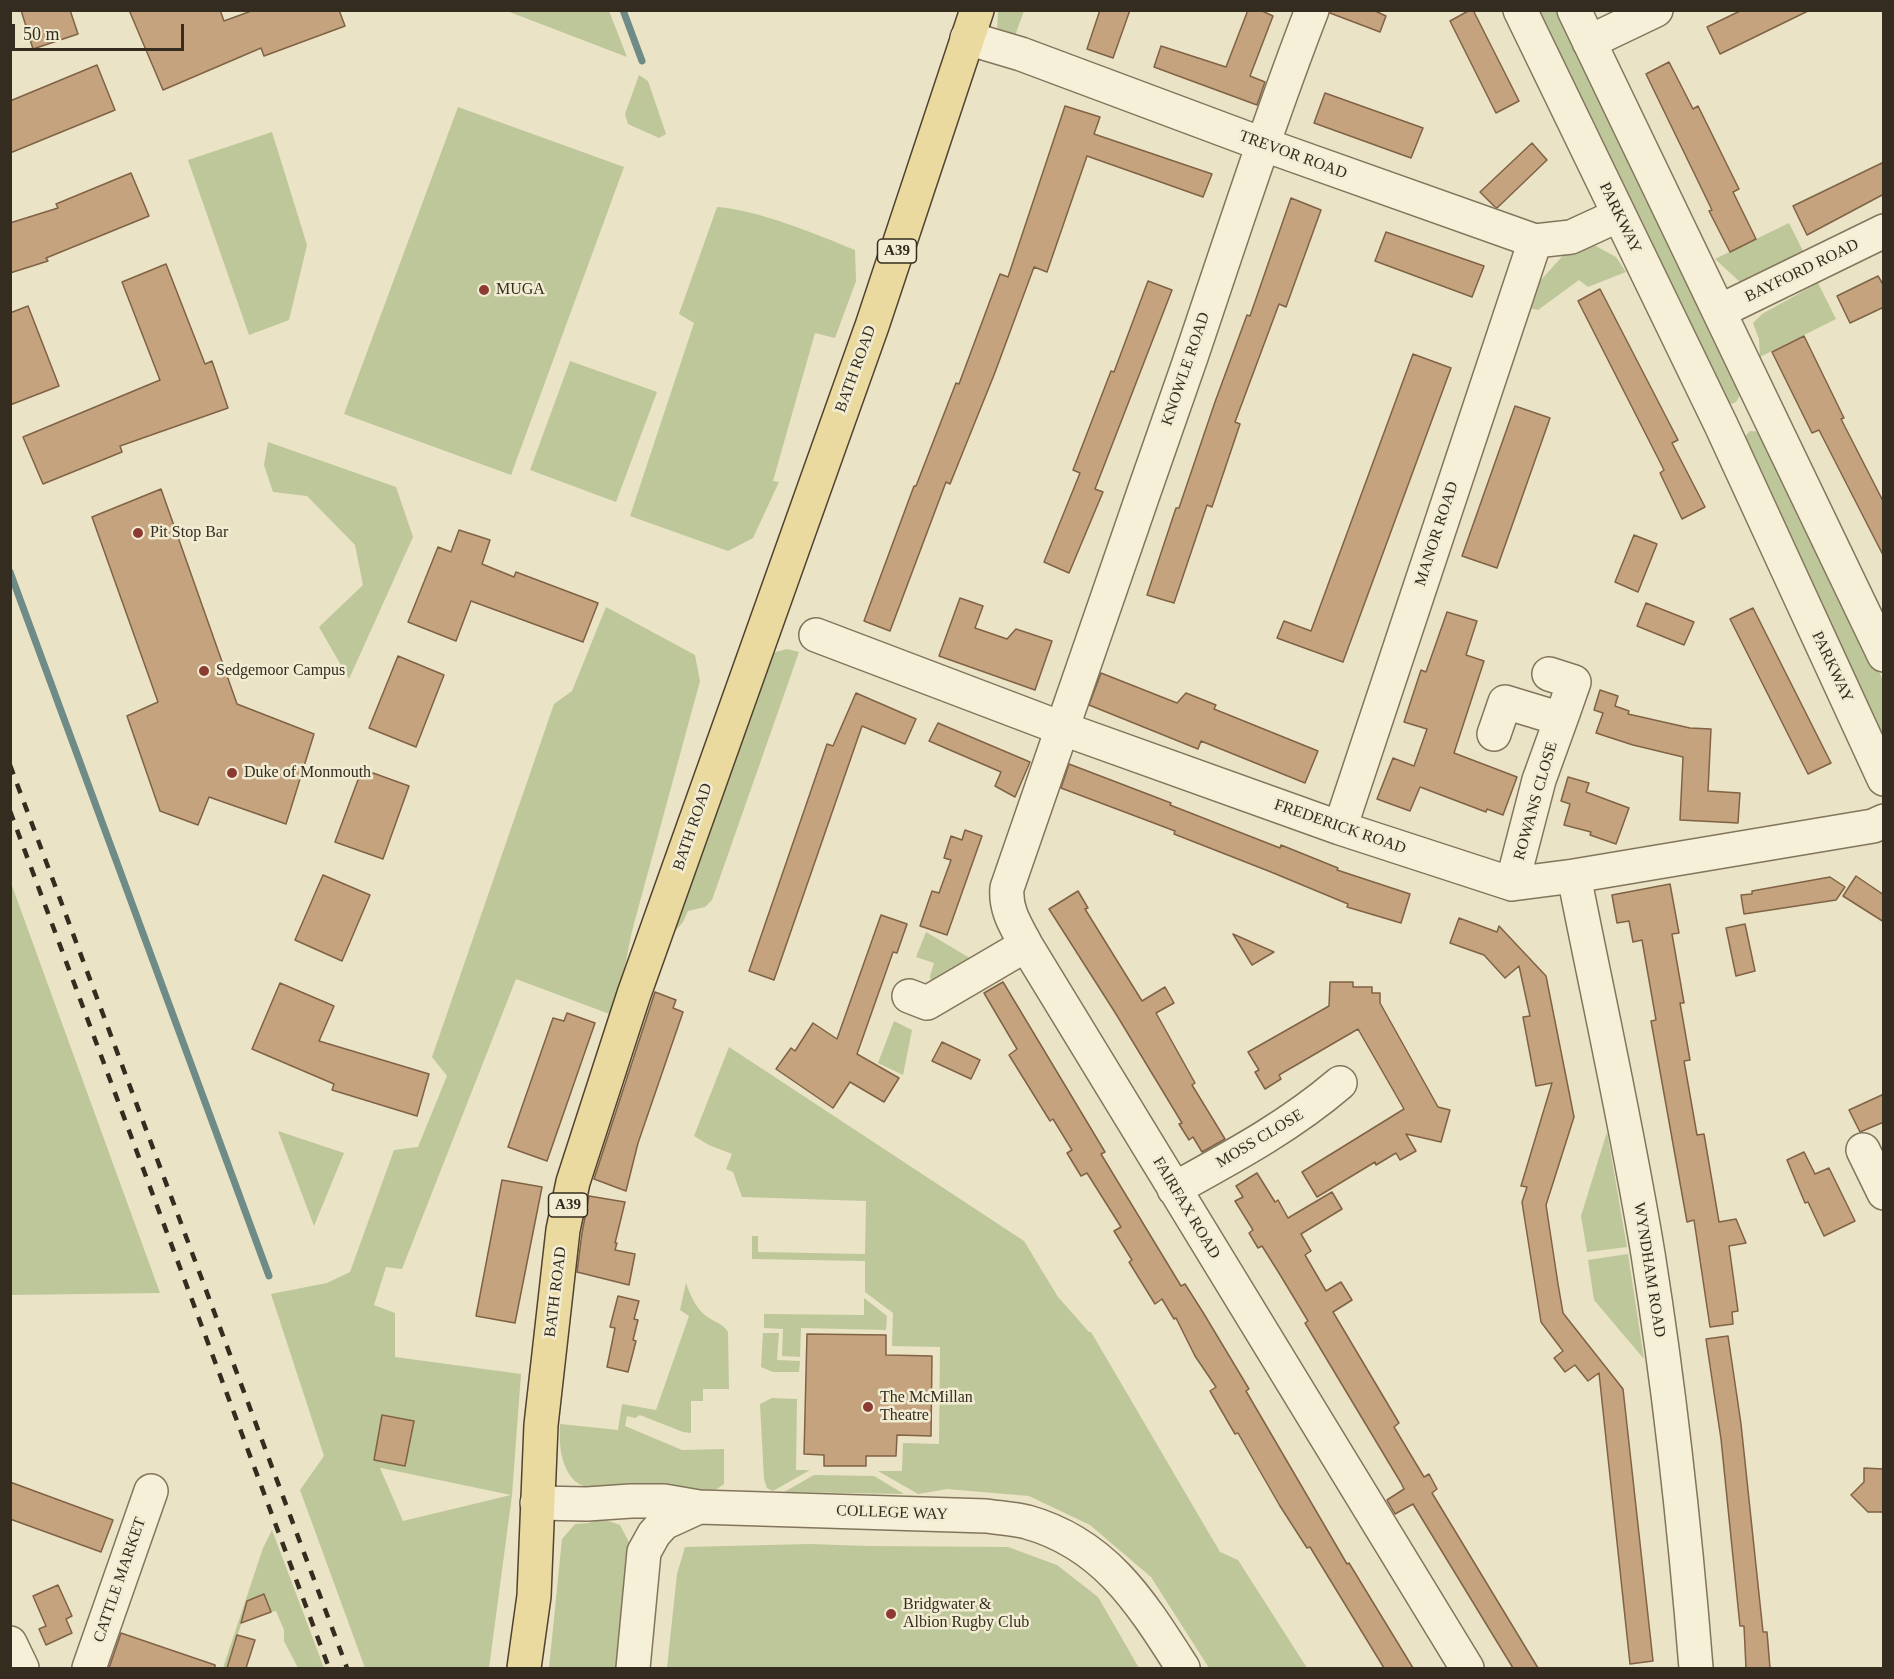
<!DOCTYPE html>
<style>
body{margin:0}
#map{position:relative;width:1894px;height:1679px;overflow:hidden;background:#eae3c5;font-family:"Times New Roman",serif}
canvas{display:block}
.frame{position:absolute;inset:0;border:12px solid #342c1f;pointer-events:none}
.scale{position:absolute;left:12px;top:24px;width:172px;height:27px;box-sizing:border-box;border:3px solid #342c1f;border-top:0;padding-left:8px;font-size:18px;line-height:21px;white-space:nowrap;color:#342c1f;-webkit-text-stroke:4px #f2ecd3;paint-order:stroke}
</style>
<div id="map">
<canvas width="1894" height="1679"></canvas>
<div class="frame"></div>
<div class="scale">50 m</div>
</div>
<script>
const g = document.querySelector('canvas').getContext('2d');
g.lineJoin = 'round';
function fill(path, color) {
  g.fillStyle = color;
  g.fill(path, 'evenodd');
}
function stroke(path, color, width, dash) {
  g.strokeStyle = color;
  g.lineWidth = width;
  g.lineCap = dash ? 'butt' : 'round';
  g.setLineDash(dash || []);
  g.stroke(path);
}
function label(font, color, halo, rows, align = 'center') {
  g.font = font + ' "Times New Roman",serif';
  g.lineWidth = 5;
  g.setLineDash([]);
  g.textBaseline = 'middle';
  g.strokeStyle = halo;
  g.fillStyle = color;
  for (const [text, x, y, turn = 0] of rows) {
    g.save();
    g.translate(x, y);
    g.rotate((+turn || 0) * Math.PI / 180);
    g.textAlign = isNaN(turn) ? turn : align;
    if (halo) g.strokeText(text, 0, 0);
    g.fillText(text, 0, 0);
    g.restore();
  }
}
fill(new Path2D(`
 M507,11H609L627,57Z
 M998,11H1024L1013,41L997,31Z
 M1534,11H1565L1742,392L1736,402L1729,405Z
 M639,75L648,81L666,134L659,138L628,124L625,114Z
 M458,107L624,167L511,475L344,414Z
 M272,132L307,245L289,320L249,335L188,160Z
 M717,207C758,210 816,234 855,250L856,281L835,338L815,333L773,481L779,482L753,538L728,551L630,516L694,323L679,314Z
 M1789,223L1805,255L1741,283L1715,259Z
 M1594,245L1616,257L1626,272L1588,287L1579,280L1538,310L1529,308L1540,281L1568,250Z
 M1818,283L1836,319L1760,357L1759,339L1753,323L1762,314Z
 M570,361L657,392L616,502L530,470Z
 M1750,431L1765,432L1883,680V748L1738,444Z
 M268,442L396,487L413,537L349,679L319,627L363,585L355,545L307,496L273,492L264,465Z
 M606,607L695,655L700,681L632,931L615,1016L516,979L402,1269L386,1267L374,1305L395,1313V1357L521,1374L512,1495L489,1668H365L300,1490L324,1456L271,1294L327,1283L350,1272L394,1150L418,1147L447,1076L432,1057L554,704L572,691ZM380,1468H381L511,1495L403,1521Z
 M787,649L799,652L712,900L705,907L688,911L683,922L670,937L765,659L776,652Z
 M11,883L160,1293L11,1295Z
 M926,932L980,964L931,983L930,976L934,963L916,957Z
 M894,1021L912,1030L903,1075L878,1063Z
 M729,1047L1024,1241L1058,1297L1089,1332H1091L1220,1552L1238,1560L1307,1668H1209L1151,1577L1090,1525L1029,1496L947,1489L918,1494L878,1471H902L903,1443L939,1444L940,1347L892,1346L893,1313L865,1292V1261L752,1259V1236H758V1252L865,1254L866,1201L742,1197L733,1172L726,1169L732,1154L709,1145L694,1136Z
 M278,1131L344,1153L314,1226Z
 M1607,1132L1627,1247L1587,1252L1581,1216Z
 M1628,1254L1644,1359L1594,1300L1588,1260Z
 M686,1283C691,1297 697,1311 709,1318C717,1323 723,1324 728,1332L729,1389H703V1401H691V1433L683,1432L640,1415L635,1418L627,1416L625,1426L682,1450L724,1449V1484L717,1489L712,1490C673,1490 631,1493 592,1488C586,1487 580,1485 575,1481C560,1467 559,1442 560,1424L618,1430L622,1404L656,1410L689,1316L680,1310Z
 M864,1298L887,1316L886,1330L801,1328L800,1357L782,1356L783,1329L764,1328V1314L864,1315Z
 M763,1333H779L777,1360L800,1361L799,1372H773L761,1367Z
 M772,1398L797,1399L796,1470H810L773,1491L767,1488L764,1479L760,1404Z
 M814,1475L874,1476L904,1494L784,1492Z
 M599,1518L620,1525L632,1548L621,1668H549L562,1539L575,1524L589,1523Z
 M272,1530L324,1668H298L284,1641V1630L276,1611L271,1612L264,1594L249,1600L227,1668H223L263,1548Z
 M810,1544L868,1546L1008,1547L1057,1565L1098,1597L1139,1668H667L677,1574L685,1547Z`), '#bdc79a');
stroke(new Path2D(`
 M623,10L642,61
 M10,572L269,1276`), '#6e8b87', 7);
const building = new Path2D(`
 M21,10H70L78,34L33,49Z
 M129,10H220L224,21L254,10H339L345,26L264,56L261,48L163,90Z
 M1100,10H1130L1113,58L1087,49Z
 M1248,10H1260L1273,16L1250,76L1265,82L1257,105L1154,67L1161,46L1226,67Z
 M1330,10H1373L1386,16L1380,32L1330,13Z
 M1470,10H1473L1519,101L1496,113L1450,21Z
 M1742,10H1810L1720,54L1707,27Z
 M1669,62L1693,109L1698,106L1739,189L1733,192L1756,239L1730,252L1709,211L1712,210L1646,74Z
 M97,65L115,110L10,153V101Z
 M1325,93L1423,128L1411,158L1314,123Z
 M1065,106L1100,117L1094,134L1212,174L1203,197L1087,156L1047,272L1034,267L994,375L950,484L946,482L890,631L864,621L914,486H916L956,383L959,384L1000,274L1008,277Z
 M1532,143L1547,160L1497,208L1494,206L1480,192Z
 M1884,162V194L1807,235L1793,206Z
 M131,173L149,216L46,258L48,261L10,273V223L58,208L56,204Z
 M1291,198L1321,210L1286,307L1279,304L1235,422L1240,424L1212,507L1207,505L1174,603L1147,595L1176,508H1179L1215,402L1247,315L1250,316Z
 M1386,232L1484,266L1472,297L1375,261Z
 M166,264L205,364L212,361L228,408L120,446L122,452L43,484L23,437L160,380L122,282Z
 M1878,276L1884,286V307L1850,323L1837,296Z
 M1148,281L1172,290L1095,489L1103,492L1069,573L1044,562L1080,473L1073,470L1111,371L1114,372Z
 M1600,289L1678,440L1672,443L1705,507L1682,519L1660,473L1664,470L1578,301Z
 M28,306L59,386L10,405V313Z
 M1804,336L1844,418L1841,419L1884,503V557L1819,430L1812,433L1772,352Z
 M1413,354L1451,368L1343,662L1277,638L1284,621L1311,631Z
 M1515,406L1550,418L1497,568L1462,556Z
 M161,489L237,704L314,734L286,824L209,797L198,825L160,811L127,716L158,702L92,517Z
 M459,530L490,540L482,564L514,577L516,572L598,603L583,642L471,601L456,641L408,622L438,547L451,552Z
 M1634,535L1657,544L1638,592L1615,582Z
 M960,598L983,606L975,628L1007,639L1016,629L1052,641L1035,690L939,656Z
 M1646,603L1694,622L1684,645L1637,626Z
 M1753,608L1831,763L1808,774L1730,619Z
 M1447,612L1477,621L1466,655L1484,661L1454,753L1517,777L1503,815L1487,809L1486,812L1420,787L1410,811L1377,799L1393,758L1414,766L1427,729L1404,722L1421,670L1426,672Z
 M398,656L444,675L416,747L369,728Z
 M1101,673L1177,703L1186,693L1216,705L1214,709L1318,751L1305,783L1201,741L1198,749L1089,705Z
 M1600,690L1618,696L1615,706L1629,711L1628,714L1690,728L1711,729L1708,791L1740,793L1738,823L1680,820L1683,757L1633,745L1596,733L1603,713L1594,710Z
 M856,693L916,719L905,744L862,726L774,980L749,971L827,744L833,746Z
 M938,723L1030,762L1015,797L995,786L1001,772L929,741Z
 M1069,764L1171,803L1170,805L1280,848L1281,845L1338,868L1337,870L1410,894L1401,923L1347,907L1348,904L1271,872L1174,834L1175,831L1061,788Z
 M362,769L409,786L383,859L335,842Z
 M1568,777L1589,783L1586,792L1629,808L1616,844L1590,835L1591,832L1564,825L1570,804L1561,801Z
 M965,830L982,836L947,935L920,926L932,891L939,893L951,860L944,858L951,836L962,840Z
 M323,875L370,895L342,961L295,940Z
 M1856,876L1884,895V922L1843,896Z
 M1830,877L1845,887L1836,900L1744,914L1741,895L1752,894V891Z
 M1670,884L1679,933L1672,934L1684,1003H1680L1690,1060L1684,1061L1697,1135L1704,1134L1719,1222L1736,1219L1746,1243L1729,1246L1738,1311L1732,1312L1733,1324L1710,1327L1694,1220L1687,1222L1651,1021L1656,1020L1642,940L1633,942L1629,921L1617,923L1612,895Z
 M1078,891L1088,908L1085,909L1142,1001L1165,987L1174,1003L1156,1013L1195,1083L1192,1085L1225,1139L1202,1152L1193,1137L1189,1140L1179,1124L1182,1123L1116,1014L1049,909Z
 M881,915L907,924L897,953L893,952L857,1054L899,1078L884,1102L850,1082L833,1108L776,1069L791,1048L795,1051L813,1023L837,1039Z
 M1459,918L1497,932L1499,926L1546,976L1574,1117L1546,1205L1558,1284L1563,1313L1623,1389L1653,1661L1630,1664L1599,1373L1588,1381L1575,1365L1565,1372L1554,1358L1563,1351L1541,1322L1522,1202L1527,1187L1521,1186L1552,1083L1536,1086L1523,1017L1530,1016L1519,966L1505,978L1484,955L1450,943Z
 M1745,924L1755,971L1736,976L1726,928Z
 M1233,934L1274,952L1252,965Z
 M1003,982L1105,1152L1101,1154L1181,1286L1185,1284L1204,1314L1249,1389L1246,1391L1347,1564L1349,1563L1413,1668H1384L1310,1547L1307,1548L1280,1506L1238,1433L1235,1434L1210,1391L1216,1387L1195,1356L1176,1318L1174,1319L1162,1299L1155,1304L1129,1262L1132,1260L1114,1231L1121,1227L1087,1173L1081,1176L1067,1153L1072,1150L1053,1119L1050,1121L1009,1055L1017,1049L984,993Z
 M1330,982H1353V987H1372V993H1380V1003L1438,1107L1450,1110L1441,1142L1406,1134L1416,1151L1400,1160L1396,1153L1376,1165L1375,1162L1317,1197L1302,1172L1404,1109L1358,1029L1279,1075L1281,1079L1265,1089L1255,1072L1259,1070L1248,1052L1329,1006Z
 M280,983L334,1006L319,1041L429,1074L417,1116L332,1090L334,1084L252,1049Z
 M655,992L676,1000L673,1008L683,1012L638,1143L626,1191L594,1179Z
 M567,1013L595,1023L547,1161L508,1147L553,1018L564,1021Z
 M942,1042L980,1060L971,1079L932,1061Z
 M1884,1094V1122L1860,1132L1849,1110Z
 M1804,1152L1815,1174L1829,1168L1855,1221L1824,1236L1808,1202L1805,1203L1787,1160Z
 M1257,1173L1275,1202L1278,1200L1288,1218L1332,1192L1342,1209L1301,1234L1311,1251L1305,1255L1326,1291L1341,1282L1352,1300L1333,1312L1399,1423L1394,1427L1424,1477L1429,1474L1437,1489L1432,1493L1538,1668H1513L1413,1504L1395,1514L1387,1500L1404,1489L1401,1483L1305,1323L1308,1321L1279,1273L1262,1246L1258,1248L1249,1233L1253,1230L1235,1201L1243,1197L1236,1186Z
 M502,1180L542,1187L515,1323L476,1316Z
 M589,1196L625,1202L615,1243H617L615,1250L635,1254L629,1285L577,1272L582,1233Z
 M618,1296L639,1301L634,1319L638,1320L633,1340L636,1341L628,1372L607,1367L615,1328L610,1327Z
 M807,1334L886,1335V1355L932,1356L931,1436L897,1435L896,1456H866V1466H824V1455L804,1454Z
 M1728,1336L1741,1424L1763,1632H1767L1770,1668H1746L1744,1626H1740L1721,1439L1706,1339Z
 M382,1415L414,1421L405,1466L374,1460Z
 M1864,1468L1884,1469V1512H1868L1851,1495L1864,1482Z
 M10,1482L113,1520L101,1552L10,1519Z
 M58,1585L72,1616L66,1619L72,1633L46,1645L39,1629L46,1626L33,1596Z
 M264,1594L271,1612L241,1623L247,1601Z
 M121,1633L215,1665V1668H109Z
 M237,1635L255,1640L246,1668H227Z`);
fill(building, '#c4a37e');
stroke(building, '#806245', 1.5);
const minor = new Path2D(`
 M1312,10C1267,127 1229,245 1189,363C1128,538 1066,713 1007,888C1005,910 1016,926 1026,945L1467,1668
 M1520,10L1721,425L1884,779
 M1574,10L1884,655
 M967,38L1021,54L1262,144L1535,241L1571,237L1619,215
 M1589,42L1656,10
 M1720,311L1884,231
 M816,635L1061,728L1340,828L1512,884L1574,876L1873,826L1884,821
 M1494,734L1505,702L1561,719L1574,682L1549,674
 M1340,828L1535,241
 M1574,876C1599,1002 1627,1127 1648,1254C1670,1392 1685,1530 1696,1668
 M1512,884L1539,780L1561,719
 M909,996L927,1003L1026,945
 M1863,1150L1884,1193
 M1174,1189C1232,1157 1290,1126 1340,1083
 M537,1503L587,1504L631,1501H664L699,1507L986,1516C1000,1518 1014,1519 1027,1522C1106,1544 1142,1604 1183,1668
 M10,1643L22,1668
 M89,1668L151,1491
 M633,1668L644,1552L654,1534L664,1523L699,1507`);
const major = new Path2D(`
 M524,1668L534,1596L541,1425L563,1230L573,1182L634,994L872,326L977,10`);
stroke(minor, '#83755d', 36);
stroke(major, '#514330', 36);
stroke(minor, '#f5f0d7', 33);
stroke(major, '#eadaa0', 33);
stroke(new Path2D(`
 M10,765L347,1668
 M10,811L329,1668`), '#342c1f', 4.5, [10, 10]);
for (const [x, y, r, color] of [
 [484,290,6,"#8c3b32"],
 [138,533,6,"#8c3b32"],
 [204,671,6,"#8c3b32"],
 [232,773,6,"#8c3b32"],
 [868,1407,6,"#8c3b32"],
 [891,1614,6,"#8c3b32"]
]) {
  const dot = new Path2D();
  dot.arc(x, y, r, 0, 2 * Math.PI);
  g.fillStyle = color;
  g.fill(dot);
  stroke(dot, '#f2ecd3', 2);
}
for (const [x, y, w] of [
 [897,251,39],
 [568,1205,39]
]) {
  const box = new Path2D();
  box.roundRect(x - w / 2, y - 12, w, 24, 4.5);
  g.fillStyle = '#f2ecd3';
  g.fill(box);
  stroke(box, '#342c1f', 1.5);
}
label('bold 15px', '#342c1f', null, [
 ["A39",897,251],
 ["A39",568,1205]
]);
label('16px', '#342c1f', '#f2ecd3', [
 ["TREVOR ROAD",1293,155,20],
 ["PARKWAY",1620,218,64],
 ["BAYFORD ROAD",1802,271,-26],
 ["BATH ROAD",856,369,-70],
 ["KNOWLE ROAD",1186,369,-71],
 ["MANOR ROAD",1437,534,-72],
 ["PARKWAY",1832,667,65],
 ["ROWANS CLOSE",1536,801,-74],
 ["BATH ROAD",693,827,-71],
 ["FREDERICK ROAD",1340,827,19],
 ["MOSS CLOSE",1260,1139,-31],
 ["FAIRFAX ROAD",1186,1208,59],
 ["WYNDHAM ROAD",1649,1270,81],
 ["BATH ROAD",556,1292,-83],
 ["COLLEGE WAY",892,1513,2],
 ["CATTLE MARKET",120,1580,-71]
]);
label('16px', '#342c1f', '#f2ecd3', [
 ["MUGA",496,290],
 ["Pit Stop Bar",150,533],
 ["Sedgemoor Campus",216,671],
 ["Duke of Monmouth",244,773],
 ["The McMillan",880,1398],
 ["Theatre",880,1416],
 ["Bridgwater &",903,1605],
 ["Albion Rugby Club",903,1623]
], 'left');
</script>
